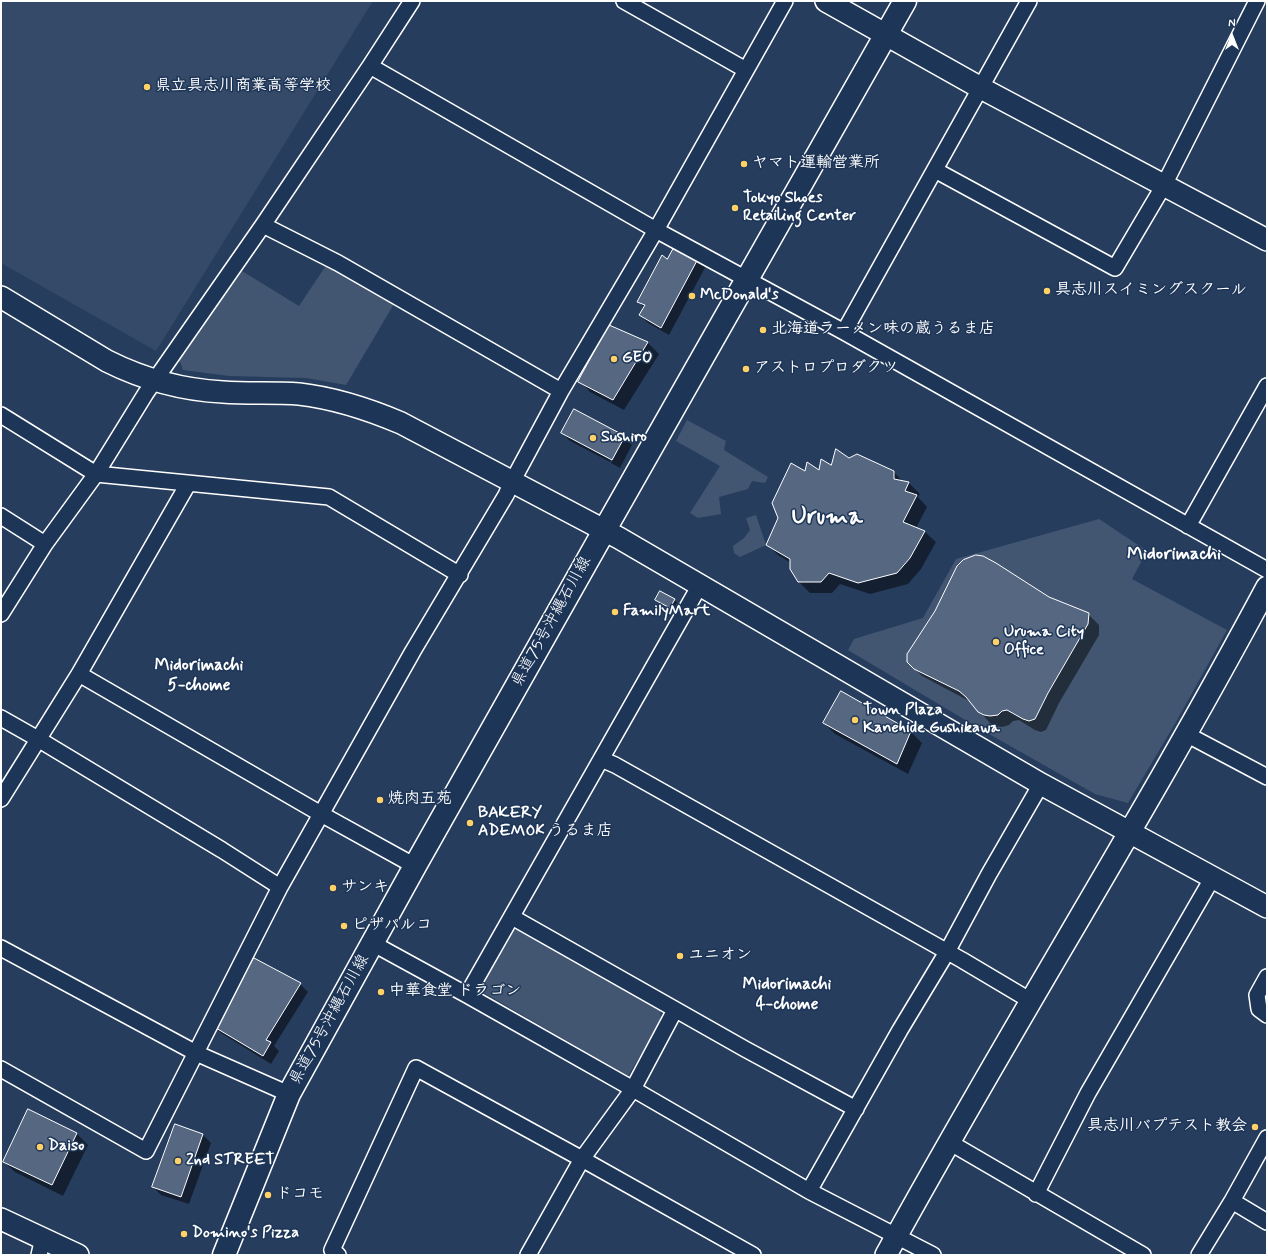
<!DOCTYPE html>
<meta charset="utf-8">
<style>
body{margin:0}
#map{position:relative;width:1268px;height:1256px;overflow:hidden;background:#263d5e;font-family:Mynerve,sans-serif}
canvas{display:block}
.frame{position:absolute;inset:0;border:2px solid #fff;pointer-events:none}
.north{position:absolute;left:1212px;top:16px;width:40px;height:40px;-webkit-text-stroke:3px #1d3557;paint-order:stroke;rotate:0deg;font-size:11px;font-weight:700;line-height:16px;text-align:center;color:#fff}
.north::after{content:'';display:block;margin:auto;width:14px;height:18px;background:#fff;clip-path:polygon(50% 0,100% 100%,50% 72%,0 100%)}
</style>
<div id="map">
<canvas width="1268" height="1256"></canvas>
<div class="frame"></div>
<div class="north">N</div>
</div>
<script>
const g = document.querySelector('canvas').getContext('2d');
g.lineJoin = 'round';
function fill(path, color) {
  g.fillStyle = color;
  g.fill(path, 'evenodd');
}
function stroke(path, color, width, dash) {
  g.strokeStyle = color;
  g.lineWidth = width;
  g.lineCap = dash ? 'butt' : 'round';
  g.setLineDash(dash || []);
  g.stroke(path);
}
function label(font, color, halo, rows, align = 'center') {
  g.font = font + ' Mynerve,"Klee One",sans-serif';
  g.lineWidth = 3;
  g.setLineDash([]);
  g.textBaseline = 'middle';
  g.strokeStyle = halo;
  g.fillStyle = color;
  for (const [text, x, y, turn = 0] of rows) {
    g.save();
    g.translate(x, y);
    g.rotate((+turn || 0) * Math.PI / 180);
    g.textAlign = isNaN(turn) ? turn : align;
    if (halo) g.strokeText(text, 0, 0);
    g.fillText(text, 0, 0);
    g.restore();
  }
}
fill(new Path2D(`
 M1,1H373L156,351L1,263Z`), '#344a68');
fill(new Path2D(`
 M327,264L394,304L346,385L306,378L229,376L183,370L178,356L242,271L299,306Z
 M687,420L726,441L724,450L768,477L765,483L752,481L748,489L719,497L721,514L698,518L690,513L720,466L676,441Z
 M756,515L766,545L740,557L734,553L733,546L744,538L750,530L746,518Z
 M1099,519L1147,551L1132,579L1227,630L1176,722L1128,803L1095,794L982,730L848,650L854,639L923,618L956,559Z
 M512,930H523L660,1008L661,1020L628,1076L484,993L481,984Z`), '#425672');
fill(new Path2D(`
 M677,243L707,264L669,335L648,323L640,315L645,308L639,302L668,261Z
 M609,326L648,343L659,354L624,410L590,392L580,381Z
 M562,433L624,437L632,445L620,468L611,463L625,438H623L610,462L570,441Z
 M849,460L894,472L903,482L909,483L920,494L918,497L927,507L916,528L925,532L936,542L921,569L908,584L870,594L840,584L832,593H810L799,582L791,563L778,555L767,544L805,473L819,472Z
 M660,592L677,602L673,610L656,600Z
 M1049,598L1088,614L1099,625V635L1059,703L1046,730L1041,732L1035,730L1019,720L1013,721L1009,725L1002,727L995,726L990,723L971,702L922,676L911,665Z
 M842,692L911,732L922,743L908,774L835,734L824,723Z
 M300,984L308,992L274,1046L279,1051L271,1064L221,1033L213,1025Z
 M29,1111L77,1134L88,1145L63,1196L15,1172L4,1162Z
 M176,1126L203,1135L211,1143L189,1204L161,1195L153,1187Z`), '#0007');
const building = new Path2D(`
 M677,242L700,255L661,328L639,315L645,305L637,302L662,255L667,259Z
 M609,325L648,342L613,400L578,382Z
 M574,409L625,436L612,460L561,433Z
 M836,449L849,458L857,454L894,471V479L909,482L905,491L917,495L903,522L925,531L910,558L897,573L858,583L829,573L821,582H798L790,569V559L766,545L778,518L772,503L791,463L805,471L807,462L819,470L821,459L831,465Z
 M976,555L983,556L996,563L1049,597L1089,613L1088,624L1048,693L1035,719L1029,721L1023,719L1007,710L1002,711L998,715L990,716L984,715L978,712L966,697L959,691L914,669L907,662V654L935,611L957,566L963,560Z
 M660,591L675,599L670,608L655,600Z
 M841,691L911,731L897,764L823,723Z
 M254,958L301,983L266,1040L271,1042L263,1056L211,1025Z
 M28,1109L77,1133L52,1185L3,1162Z
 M175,1124L203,1134L181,1197L152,1187Z`);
fill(building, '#556781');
stroke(building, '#fff', 1);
const street = new Path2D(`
 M624,1L746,70
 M370,66L656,230L844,332L1267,570
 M935,170L1115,268L1164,185L1257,1
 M263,225L338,263L561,391
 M844,332L1029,1
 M1,415L96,474L329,497L460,575
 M1,516L45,544
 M1188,526L1267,386
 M1,614L45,544L96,474L146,393L263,225L370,66L412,1
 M79,674L321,814L415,866
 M1,718L38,739L222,850L280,887
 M1186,734L1267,777
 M601,759L615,765L962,960L1031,1001
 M1,799L79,674L188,484
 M512,917L745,1049L856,1109
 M372,943L467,995L633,1089L809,1191L933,1255
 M1,948L196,1053L289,1094
 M1267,977L1257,995L1259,1009L1267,1015
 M467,995L700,585
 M1,1069L146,1151L280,887L413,651L506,495L512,482L561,391L656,230L785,1
 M949,1142L1143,1255
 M809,1191L900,1030L947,952L989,874L1041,784
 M1036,1194L1088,1093L1213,877
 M1232,1201L1267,1222
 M39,1255L43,1238
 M338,1255L332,1250L416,1068L582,1159L753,1255
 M528,1255L582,1159L633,1089L675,1010
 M1199,1255L1232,1201L1267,1138`);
const secondary = new Path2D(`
 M826,1L979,87L1267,240
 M1,297L107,361C143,379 182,390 223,392C248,394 274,392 299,394C334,398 368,409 401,423L619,538L1041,784L1267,907
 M1,1219L78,1255
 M886,1255C1009,1030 1146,814 1267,587`);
const primary = new Path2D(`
 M224,1255L289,1094L415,866L604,531L905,1`);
stroke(street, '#fff', 18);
stroke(secondary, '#fff', 24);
stroke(primary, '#fff', 25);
stroke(street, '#1d3557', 15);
stroke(secondary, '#1d3557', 21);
stroke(primary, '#1d3557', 22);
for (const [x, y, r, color] of [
 [147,87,4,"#ffd166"],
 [744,164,4,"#ffd166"],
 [735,208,4,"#ffd166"],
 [1047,291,4,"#ffd166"],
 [692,296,4,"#ffd166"],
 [763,330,4,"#ffd166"],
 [614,359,4,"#ffd166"],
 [746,369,4,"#ffd166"],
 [593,438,4,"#ffd166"],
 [615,612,4,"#ffd166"],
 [996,642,4,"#ffd166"],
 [855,720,4,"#ffd166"],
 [380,800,4,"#ffd166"],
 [470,823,4,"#ffd166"],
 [333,888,4,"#ffd166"],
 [344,926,4,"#ffd166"],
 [680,956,4,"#ffd166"],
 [381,992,4,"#ffd166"],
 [1255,1127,4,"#ffd166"],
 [40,1147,4,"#ffd166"],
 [178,1161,4,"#ffd166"],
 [268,1195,4,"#ffd166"],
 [184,1234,4,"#ffd166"]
]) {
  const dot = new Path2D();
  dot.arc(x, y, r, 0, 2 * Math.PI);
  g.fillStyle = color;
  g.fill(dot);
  stroke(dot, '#1d3557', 1.5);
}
label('bold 16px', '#fff', '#1d3557', [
 ["県立具志川商業高等学校",155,87],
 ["ヤマト運輸営業所",752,164],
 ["Tokyo Shoes",743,199],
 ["Retailing Center",743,217],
 ["具志川スイミングスクール",1055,291],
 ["McDonald's",700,296],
 ["北海道ラーメン味の蔵うるま店",771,330],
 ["GEO",622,359],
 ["アストロプロダクツ",754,369],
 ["Sushiro",601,438],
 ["FamilyMart",623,612],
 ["Uruma City",1004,633],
 ["Office",1004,651],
 ["Town Plaza",863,711],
 ["Kanehide Gushikawa",863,729],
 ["焼肉五苑",388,800],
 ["BAKERY",478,814],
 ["ADEMOK うるま店",478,832],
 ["サンキ",341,888],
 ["ピザパルコ",352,926],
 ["ユニオン",688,956],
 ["中華食堂 ドラゴン",389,992],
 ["具志川バプテスト教会",1247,1127,"right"],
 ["Daiso",48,1147],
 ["2nd STREET",186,1161],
 ["ドコモ",276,1195],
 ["Domino's Pizza",192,1234]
], 'left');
label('16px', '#fff', '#1d3557', [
 ["県道75号沖縄石川線",552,622,-61],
 ["県道75号沖縄石川線",330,1020,-61]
]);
label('bold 17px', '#fff', '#1d3557', [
 ["Midorimachi",199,666],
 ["5-chome",199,686],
 ["Midorimachi",787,985],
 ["4-chome",787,1005]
]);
label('bold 18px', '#fff', '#1d3557', [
 ["Midorimachi",1174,555]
]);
label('bold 24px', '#fff', '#1d3557', [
 ["Uruma",827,518]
]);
</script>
